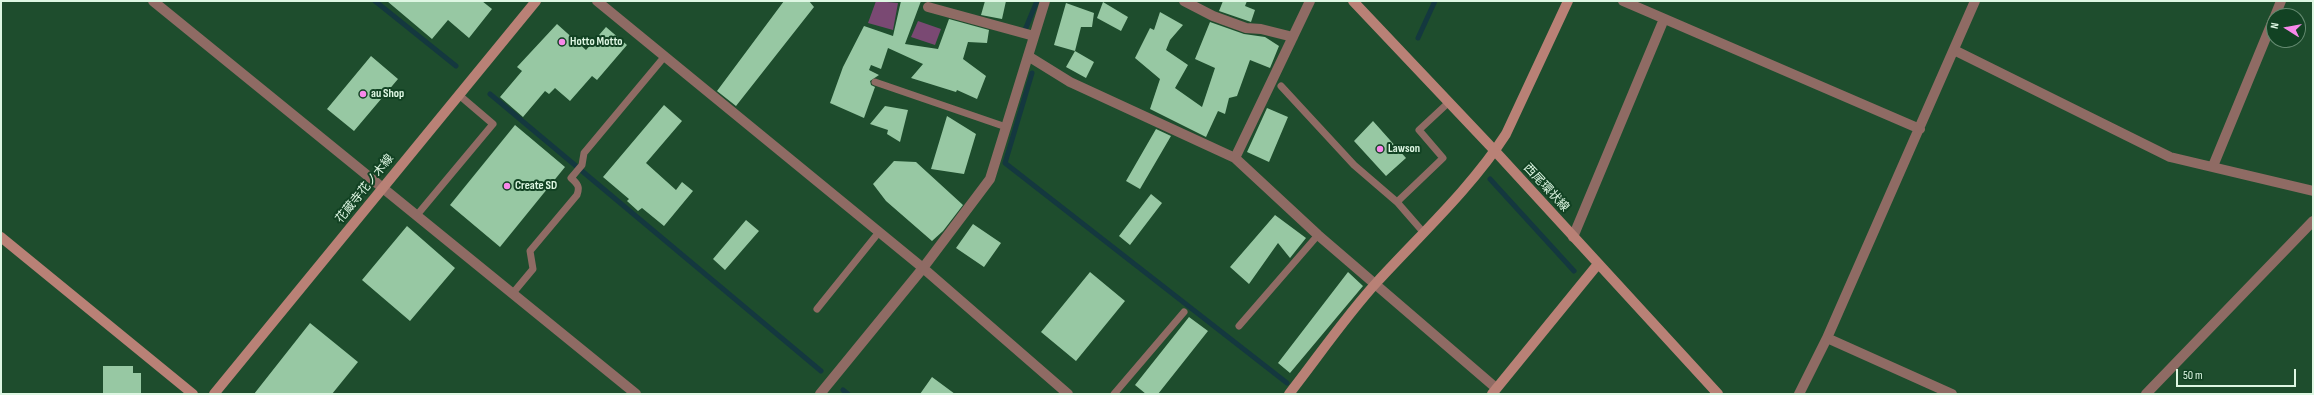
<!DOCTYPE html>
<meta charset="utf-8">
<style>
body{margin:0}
#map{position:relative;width:2314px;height:395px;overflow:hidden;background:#1e4d2d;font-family:"Sofia Sans Condensed",sans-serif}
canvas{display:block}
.frame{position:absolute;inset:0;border:2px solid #def7e3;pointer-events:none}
.north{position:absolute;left:2266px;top:8px;width:40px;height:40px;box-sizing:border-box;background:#124223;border:1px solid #648a70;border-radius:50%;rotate:281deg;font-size:11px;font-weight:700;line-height:16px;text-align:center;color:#def7e3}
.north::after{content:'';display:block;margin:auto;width:14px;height:18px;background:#f888ea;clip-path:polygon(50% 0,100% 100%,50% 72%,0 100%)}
.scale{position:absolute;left:2176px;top:369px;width:120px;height:18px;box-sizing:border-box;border:2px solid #def7e3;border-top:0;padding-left:5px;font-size:12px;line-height:14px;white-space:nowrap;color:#def7e3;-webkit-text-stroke:3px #124223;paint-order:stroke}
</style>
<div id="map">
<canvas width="2314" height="395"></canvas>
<div class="frame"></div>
<div class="north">N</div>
<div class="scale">50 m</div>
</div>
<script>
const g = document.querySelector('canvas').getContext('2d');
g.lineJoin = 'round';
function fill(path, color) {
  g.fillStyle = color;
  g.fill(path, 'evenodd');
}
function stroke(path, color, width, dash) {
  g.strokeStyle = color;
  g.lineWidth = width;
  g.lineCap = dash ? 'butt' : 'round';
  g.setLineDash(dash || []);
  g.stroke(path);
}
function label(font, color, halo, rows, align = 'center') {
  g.font = font + ' "Sofia Sans Condensed","Noto Sans JP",sans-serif';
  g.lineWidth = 4;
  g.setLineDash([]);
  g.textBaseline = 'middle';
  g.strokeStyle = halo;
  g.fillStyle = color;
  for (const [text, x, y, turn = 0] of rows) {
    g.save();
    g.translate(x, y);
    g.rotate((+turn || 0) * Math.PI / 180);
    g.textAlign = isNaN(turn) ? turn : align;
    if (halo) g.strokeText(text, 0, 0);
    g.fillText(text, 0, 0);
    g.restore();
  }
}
fill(new Path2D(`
 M876,1L898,3L893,30L868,23Z
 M918,21L941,29L935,45L911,37Z`), '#7a4973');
stroke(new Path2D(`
 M375,1L456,66
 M1025,30L1037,1
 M1418,38L1435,1
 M1032,73L1005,163L1287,383
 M490,94L821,371
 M1490,179L1574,271
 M843,390L848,394`), '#14383f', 5);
fill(new Path2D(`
 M387,1H482L492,9L469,38L448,20L432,39Z
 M784,1H809L814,7L736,106L717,91Z
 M901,1H921L905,44L938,49L949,19L989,30L987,43L968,42L963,59L986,76L977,99L957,90L956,92L911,78L923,64L888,48L881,69L871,65L869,70L879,75L870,81L871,85L875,87L864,118L830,103L843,67L864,26L893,36Z
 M985,1H1006L1002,19L981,15Z
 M1223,1H1247L1245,6L1255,10L1251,22L1219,11Z
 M1103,2L1128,17L1121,31L1097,18Z
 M1066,3L1094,13L1092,27H1081L1075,51L1054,45Z
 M1160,12L1183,25L1170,40L1166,50L1188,65L1175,88L1202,107L1215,68L1195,59L1210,22L1244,34L1265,37L1279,46L1270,68L1250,60L1237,96L1229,98L1225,114L1218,111L1206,137L1150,109L1160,79L1135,58L1150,28L1154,30Z
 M557,24L586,50L606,27L627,45L597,80L592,76L570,101L555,88L549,94L545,91L523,117L500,97L522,71L517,67Z
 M1075,51L1094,62L1086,78L1066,67Z
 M371,56L398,79L354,131L327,109Z
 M664,105L682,121L646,163L676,190L682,182L693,191L664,226L642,208L638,211L627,201L629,199L603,177Z
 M885,106L908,110L900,142L887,134L888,130L870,124Z
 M1267,108L1288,117L1269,162L1247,152Z
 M947,116L976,134L964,174L931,169Z
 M1373,121L1406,158L1386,176L1354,141Z
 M515,125L565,167L500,247L450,205Z
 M1156,129L1171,136L1140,189L1126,181Z
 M894,161L916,162L963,205L943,231L932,241L886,201L873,184Z
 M1151,194L1162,203L1130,245L1119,236Z
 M1275,215L1306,238L1290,258L1278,243L1249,284L1230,267Z
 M746,220L759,231L725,270L713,259Z
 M973,224L1001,243L984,267L956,248Z
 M407,226L455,268L410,321L362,280Z
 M1090,272L1125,301L1076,361L1041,332Z
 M1348,272L1363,286L1290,373L1278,363Z
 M1189,317L1208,331L1158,394H1146L1135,385Z
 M310,323L358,362L332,394H254Z
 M103,366H133V373H141V394H103Z
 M932,377L955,394H920Z`), '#97c8a3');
stroke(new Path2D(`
 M875,82L1006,127
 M1281,86L1354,165L1397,202
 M417,215L493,124L459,95
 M1424,233L1397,202L1443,158L1419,130L1448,103
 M513,293L533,269L530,251L577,195C580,187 578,184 571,178L582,165L584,153L665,56
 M817,309L879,232
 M1239,326L1318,235
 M1114,394L1184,312`), '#8f6b64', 7);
stroke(new Path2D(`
 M153,1L636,394
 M597,1L923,268L1068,394
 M1184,1L1213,16L1246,28L1261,29L1293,37
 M1623,1L1920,129
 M928,7L1034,36
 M2275,16L2281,1
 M1954,50L2170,157L2313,191
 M1028,56L1070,82L1235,158L1318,235L1496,388
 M1235,158L1310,1
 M2213,166L2274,18
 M1573,237L1664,19
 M1827,338L1952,394
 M820,394L923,268L990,179L1045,1
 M1799,394L1827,338L1975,1
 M2146,394L2313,221`), '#8f6b64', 10);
stroke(new Path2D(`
 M1353,1L1495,151L1718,394
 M1,237L193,394
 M214,394L536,1
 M1289,394C1318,357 1345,317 1377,282C1420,235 1472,187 1506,134L1568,1
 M1492,394L1598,264`), '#b98176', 10);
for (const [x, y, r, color] of [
 [562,42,4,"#f888ea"],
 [363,94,4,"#f888ea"],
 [1380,149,4,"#f888ea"],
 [507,186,4,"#f888ea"]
]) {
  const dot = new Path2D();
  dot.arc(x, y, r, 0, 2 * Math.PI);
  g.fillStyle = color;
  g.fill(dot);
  stroke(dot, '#124223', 1.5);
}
label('bold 12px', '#def7e3', '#124223', [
 ["Hotto Motto",570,42],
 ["au Shop",371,94],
 ["Lawson",1388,149],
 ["Create SD",515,186]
], 'left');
label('12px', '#def7e3', '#124223', [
 ["西尾環状線",1546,188,47],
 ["花蔵寺花ノ木線",365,189,-51]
]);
</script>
